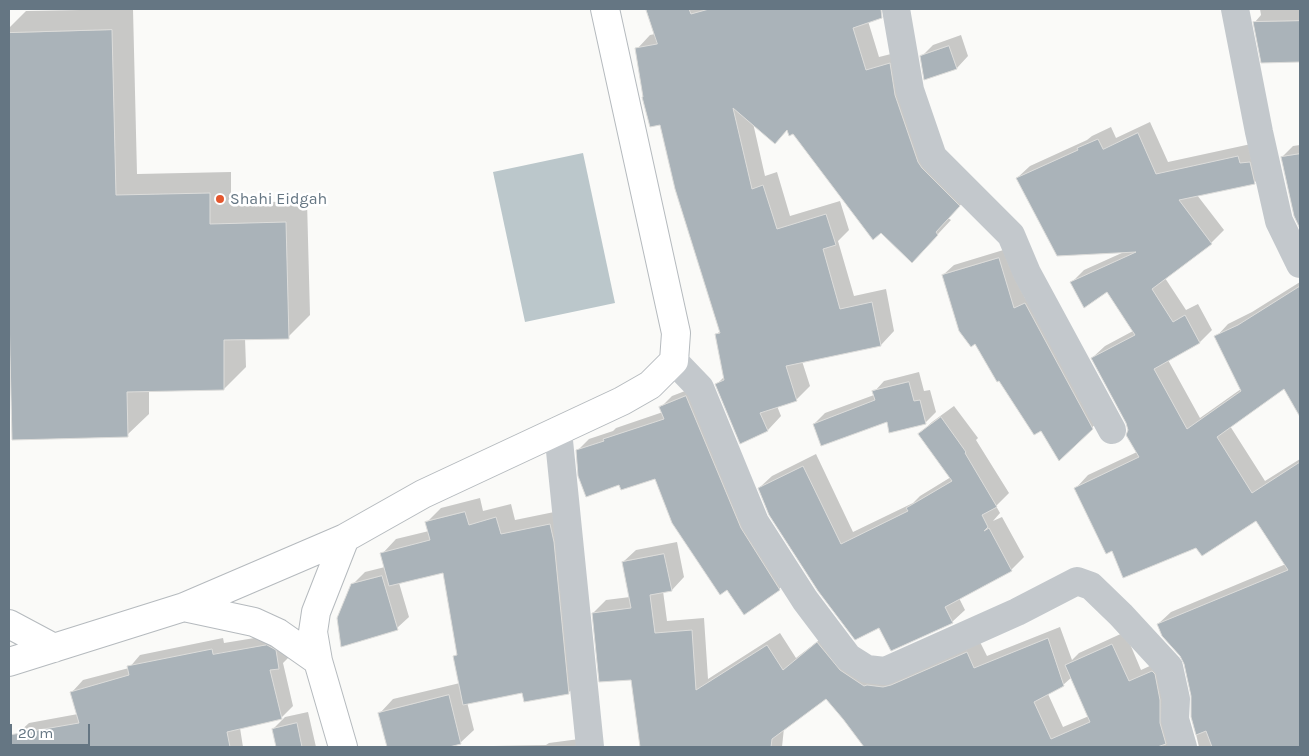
<!DOCTYPE html>
<style>
body{margin:0}
#map{position:relative;width:1309px;height:756px;overflow:hidden;background:#fafaf8;font-family:Karla,sans-serif}
canvas{display:block}
.frame{position:absolute;inset:0;border:10px solid #657683;pointer-events:none}
.scale{position:absolute;left:10px;top:724px;width:80px;height:22px;box-sizing:border-box;border:2px solid #657683;border-top:0;padding-left:6px;font-size:15px;line-height:18px;white-space:nowrap;color:#657683;-webkit-text-stroke:4px #fff;paint-order:stroke}
</style>
<div id="map">
<canvas width="1309" height="756"></canvas>
<div class="frame"></div>
<div class="scale">20 m</div>
</div>
<script>
const g = document.querySelector('canvas').getContext('2d');
g.lineJoin = 'round';
function fill(path, color) {
  g.fillStyle = color;
  g.fill(path, 'evenodd');
}
function stroke(path, color, width, dash) {
  g.strokeStyle = color;
  g.lineWidth = width;
  g.lineCap = dash ? 'butt' : 'round';
  g.setLineDash(dash || []);
  g.stroke(path);
}
function label(font, color, halo, rows, align = 'center') {
  g.font = font + ' Karla,sans-serif';
  g.lineWidth = 5;
  g.setLineDash([]);
  g.textBaseline = 'middle';
  g.strokeStyle = halo;
  g.fillStyle = color;
  for (const [text, x, y, turn = 0] of rows) {
    g.save();
    g.translate(x, y);
    g.rotate((+turn || 0) * Math.PI / 180);
    g.textAlign = isNaN(turn) ? turn : align;
    if (halo) g.strokeText(text, 0, 0);
    g.fillText(text, 0, 0);
    g.restore();
  }
}
fill(new Path2D(`
 M583,153L615,303L525,322L493,172Z`), '#bbc7cb');
fill(new Path2D(`
 M133,9L137,174L231,172V203L307,201L310,315L288,337L245,338L246,367L224,389L149,391V414L127,435L13,438L9,257V28L26,11Z
 M647,9H881L868,21L879,57L903,51L932,149L973,192L948,218L951,220L926,247L788,129L775,142L753,123L765,176L777,172L790,216L840,201L849,230L838,241L854,296L886,289L894,331L881,345L802,361L810,386L796,400L777,406L781,416L768,430L741,443L717,384L725,376L716,335L720,331L661,123L645,96L637,49L650,35L655,34Z
 M1260,9H1300V61L1262,62L1255,22L1261,15Z
 M961,35L968,56L957,68L925,79L921,57L933,45Z
 M1150,122L1168,162L1251,144L1267,170L1254,183L1197,195L1224,230L1211,243L1165,278L1186,310L1198,304L1212,330L1200,342L1168,360L1200,418L1241,389L1216,337L1228,324L1252,312L1300,282V393L1285,388L1230,426L1265,481L1300,459V661L1215,711L1224,729L1300,696V747H1199L1192,717L1193,696L1185,663L1158,624L1171,612L1286,564L1256,519L1197,547L1113,550L1076,488L1088,475L1137,452L1127,422L1092,358L1105,346L1133,331L1108,290L1072,282L1084,270L1124,252L1017,178L1030,166L1087,140L1092,136L1111,127L1116,138Z
 M1300,145V212L1295,213L1282,157L1293,146Z
 M1010,248L1025,298L1036,293L1103,417L1059,459L943,275L954,265Z
 M919,372L924,391L930,390L936,412L925,423L887,421L814,424L825,413L874,395V392L884,381Z
 M698,386L791,578L779,589L656,477L577,451L589,439L613,431L616,428L663,412L661,407L672,396Z
 M954,406L978,438L976,440L1009,493L996,506L1000,513L993,521L1002,517L1024,557L1011,570L959,598L965,610L952,622L879,626L759,488L772,476L816,454L853,532L913,503L920,496L951,477L919,434L932,422Z
 M480,498L483,511L511,504L515,520L564,510L583,678L568,693L523,692L467,702L474,730L460,743L443,747H388L380,713L393,699L460,683L455,656L458,653L444,571L399,583L409,617L397,628L352,585L365,572L385,567L382,554L396,539L429,531L426,523L441,508Z
 M677,542L684,577L672,590L663,591L667,621L704,618L708,679L780,633L796,658L831,631L878,674L979,640L987,656L1060,627L1072,660L1079,653L1125,632L1141,670L1165,659L1185,747H1160L1159,745L1154,747H865L844,718L826,697L784,728L782,747H641L632,678L593,613L606,600L630,597L623,562L636,550ZM1072,677L1089,716L1063,727L1048,694L1063,685Z
 M279,634L290,656L283,663L293,706L281,718L240,728L243,747H19L17,734L29,723L78,714L72,692L83,680L129,668L140,655L223,638L224,643Z
 M308,712L316,747H277L273,729L285,717Z
 M587,738L588,747H491L493,746L546,745L549,743Z`), '#0003');
const building = new Path2D(`
 M646,9H689L691,14L709,9H881L882,18L853,28L866,70L890,63L895,95L918,162L922,168L960,206L936,232L938,235L912,263L881,233L873,240L793,134L789,136L787,130L775,144L733,108L752,189L763,185L777,229L826,214L836,245L823,249L840,309L872,302L881,346L786,366L797,401L760,413L768,431L740,444L715,384L724,380L715,334L720,333L675,189L660,125L650,127L642,97H643L635,48L657,44Z
 M1300,21V62L1261,63L1253,22Z
 M112,30L116,195L210,193V224L286,222L289,339L224,340V390L127,392L128,437L12,440L9,313V33Z
 M949,46L957,69L924,80L920,56Z
 M1138,133L1156,174L1238,156L1240,163L1250,162L1255,184L1179,200L1212,244L1152,289L1173,322L1185,315L1200,343L1154,369L1187,429L1241,391L1214,336L1238,325L1300,286V417L1284,389L1217,437L1252,493L1300,462V747H1212L1206,731L1196,735L1191,717V696L1184,664L1180,656L1162,636L1157,624L1288,570L1256,521L1202,556L1196,548L1123,578L1112,551L1106,554L1074,488L1139,457L1126,435L1128,430L1126,423L1091,358L1135,335L1107,292L1084,308L1070,282L1136,252L1057,256L1016,178L1078,150L1077,148L1098,139L1103,149Z
 M1300,154V229L1294,216L1281,157Z
 M999,258L1014,308L1025,303L1093,429L1059,461L1041,431L1034,435L999,381L997,382L975,344L971,347L959,331L942,275Z
 M909,382L914,401L920,400L926,424L889,433L887,422L821,446L813,424L875,400L872,391Z
 M686,396L741,528L780,590L744,615L727,590L720,595L672,523L655,479L621,490L619,485L586,497L578,476L576,450L604,441L603,439L664,419L659,407Z
 M941,417L966,452L965,453L997,507L982,515L988,527L984,531L989,528L1012,571L945,607L953,623L891,651L879,628L855,640L818,591L769,515L758,488L803,466L841,544L908,511L906,508L952,481L918,434Z
 M465,512L469,525L496,517L501,534L550,524L554,542L569,694L524,702L522,693L463,705L453,656L457,655L443,573L389,586L380,553L430,540L425,522Z
 M664,554L672,591L650,595L655,633L692,630L696,690L767,645L783,670L817,642L840,670L864,686L867,685L883,687L891,685L967,652L974,668L1048,638L1064,686L1034,702L1051,739L1090,722L1065,665L1112,644L1129,681L1152,671L1155,674L1160,700V723L1166,744L1157,747H864L843,719L826,699L772,739L771,747H640L631,680L599,682L592,613L631,608L622,562Z
 M382,576L398,630L341,647L337,618L351,584Z
 M267,645L276,650L279,669L270,670L282,719L227,732L230,747H9V735L79,723L70,692L129,675L127,666L212,649L213,654Z
 M449,695L461,744L449,747H387L378,713Z
 M297,723L302,747H276L272,729Z`);
fill(building, '#aab3b9');
stroke(building, '#dcdcda', 1);
const major = new Path2D(`
 M184,607L254,622L278,633L318,661
 M9,624L54,648
 M9,662L184,607L345,538L423,494L622,401L650,385L674,361L676,333L605,9
 M343,747L318,661L313,632L316,612L345,538`);
stroke(major, '#b5babe', 30);
stroke(new Path2D(`
 M896,9L910,90L933,157L1011,235L1027,273L1112,430
 M1235,9L1259,132L1279,221L1300,264
 M674,361L700,388L755,522L805,600L848,657L867,669L885,671L1017,612L1077,581L1091,586L1121,615L1169,667L1176,699L1175,719L1183,747H1181
 M558,431L590,747`), '#c3c8cc', 28);
stroke(major, '#fff', 28);
for (const [x, y, r, color] of [
 [220,199,5,"#e4572e"]
]) {
  const dot = new Path2D();
  dot.arc(x, y, r, 0, 2 * Math.PI);
  g.fillStyle = color;
  g.fill(dot);
  stroke(dot, '#fff', 2);
}
label('16px', '#657683', '#fff', [
 ["Shahi Eidgah",230,199]
], 'left');
</script>
